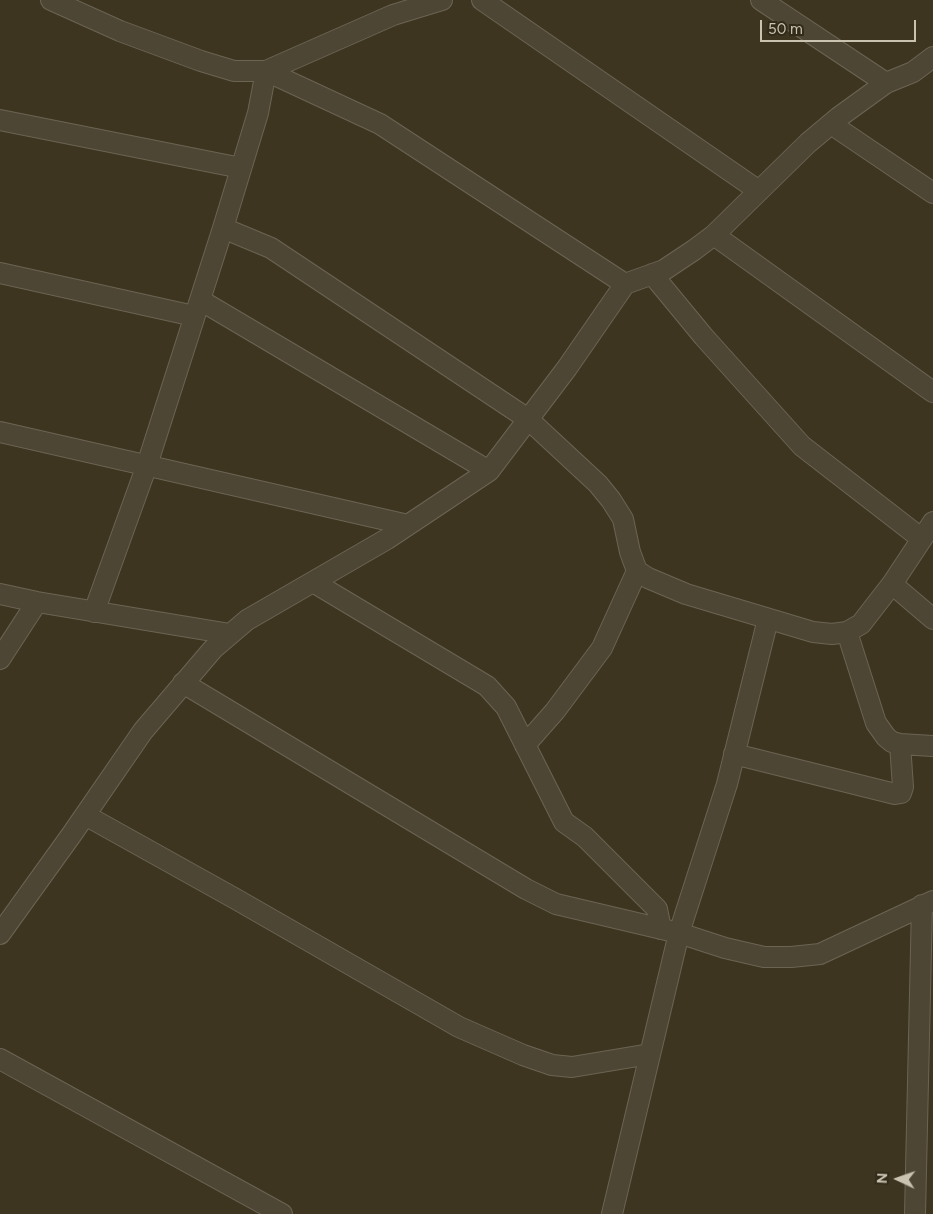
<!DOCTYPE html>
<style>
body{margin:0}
#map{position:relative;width:933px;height:1214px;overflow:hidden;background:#3e3520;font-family:Figtree,sans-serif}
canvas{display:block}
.north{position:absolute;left:873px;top:1154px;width:50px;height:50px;-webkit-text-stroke:4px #332b1a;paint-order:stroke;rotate:273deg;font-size:14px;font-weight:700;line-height:20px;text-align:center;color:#cac3b0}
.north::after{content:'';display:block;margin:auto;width:18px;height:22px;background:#cac3b0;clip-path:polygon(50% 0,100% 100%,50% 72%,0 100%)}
.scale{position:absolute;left:760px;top:20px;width:156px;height:22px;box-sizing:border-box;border:2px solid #cac3b0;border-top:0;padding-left:6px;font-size:15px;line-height:18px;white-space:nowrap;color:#cac3b0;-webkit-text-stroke:4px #332b1a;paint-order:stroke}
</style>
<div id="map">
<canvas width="933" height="1214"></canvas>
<div class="north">N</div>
<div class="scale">50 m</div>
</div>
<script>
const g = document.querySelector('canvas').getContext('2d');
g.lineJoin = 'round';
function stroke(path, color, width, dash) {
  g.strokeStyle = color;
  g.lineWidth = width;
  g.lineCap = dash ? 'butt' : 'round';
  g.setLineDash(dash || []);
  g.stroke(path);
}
const street = new Path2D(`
 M51,0L120,31L201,61L234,71H266L380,124L625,284
 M482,0L759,191
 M761,0L886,83
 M0,120L241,168
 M831,124L933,193
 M223,228L271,248L528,419L598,484L611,500L623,519L630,552L637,571L648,578L686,594L813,632L832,634L847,632L861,624L892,584L933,522
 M714,235L933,392
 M0,273L194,316
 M652,274L704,337L802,446L922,539
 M200,300L489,471
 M0,432L408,525
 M313,582L487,686L506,707L564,822L585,837L657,909L661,929
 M892,584L933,619
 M0,594L37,602L230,634
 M94,612L147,465L223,228L258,113L266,71L393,15L442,0
 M847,632L876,723L886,737L892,742L900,744L933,746
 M0,659L37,602
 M183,683L526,889L556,904L679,933L725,948L764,957H791L820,954L933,901
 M525,745L555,711L602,648L637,571
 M734,754L895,794L901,793L903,787L900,744
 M85,815L234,898L459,1027L523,1055L552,1065L572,1067L650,1054
 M0,934L72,834L143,731L213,649L247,620L387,539L489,471L567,368L625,284L664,270L694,250L714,235L808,143L839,117L886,83L913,72L933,57
 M0,1059L282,1214
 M612,1214L679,933L727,784L768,619
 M915,1214L922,905`);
stroke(street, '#6c6453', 22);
stroke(street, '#4e4635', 20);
</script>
